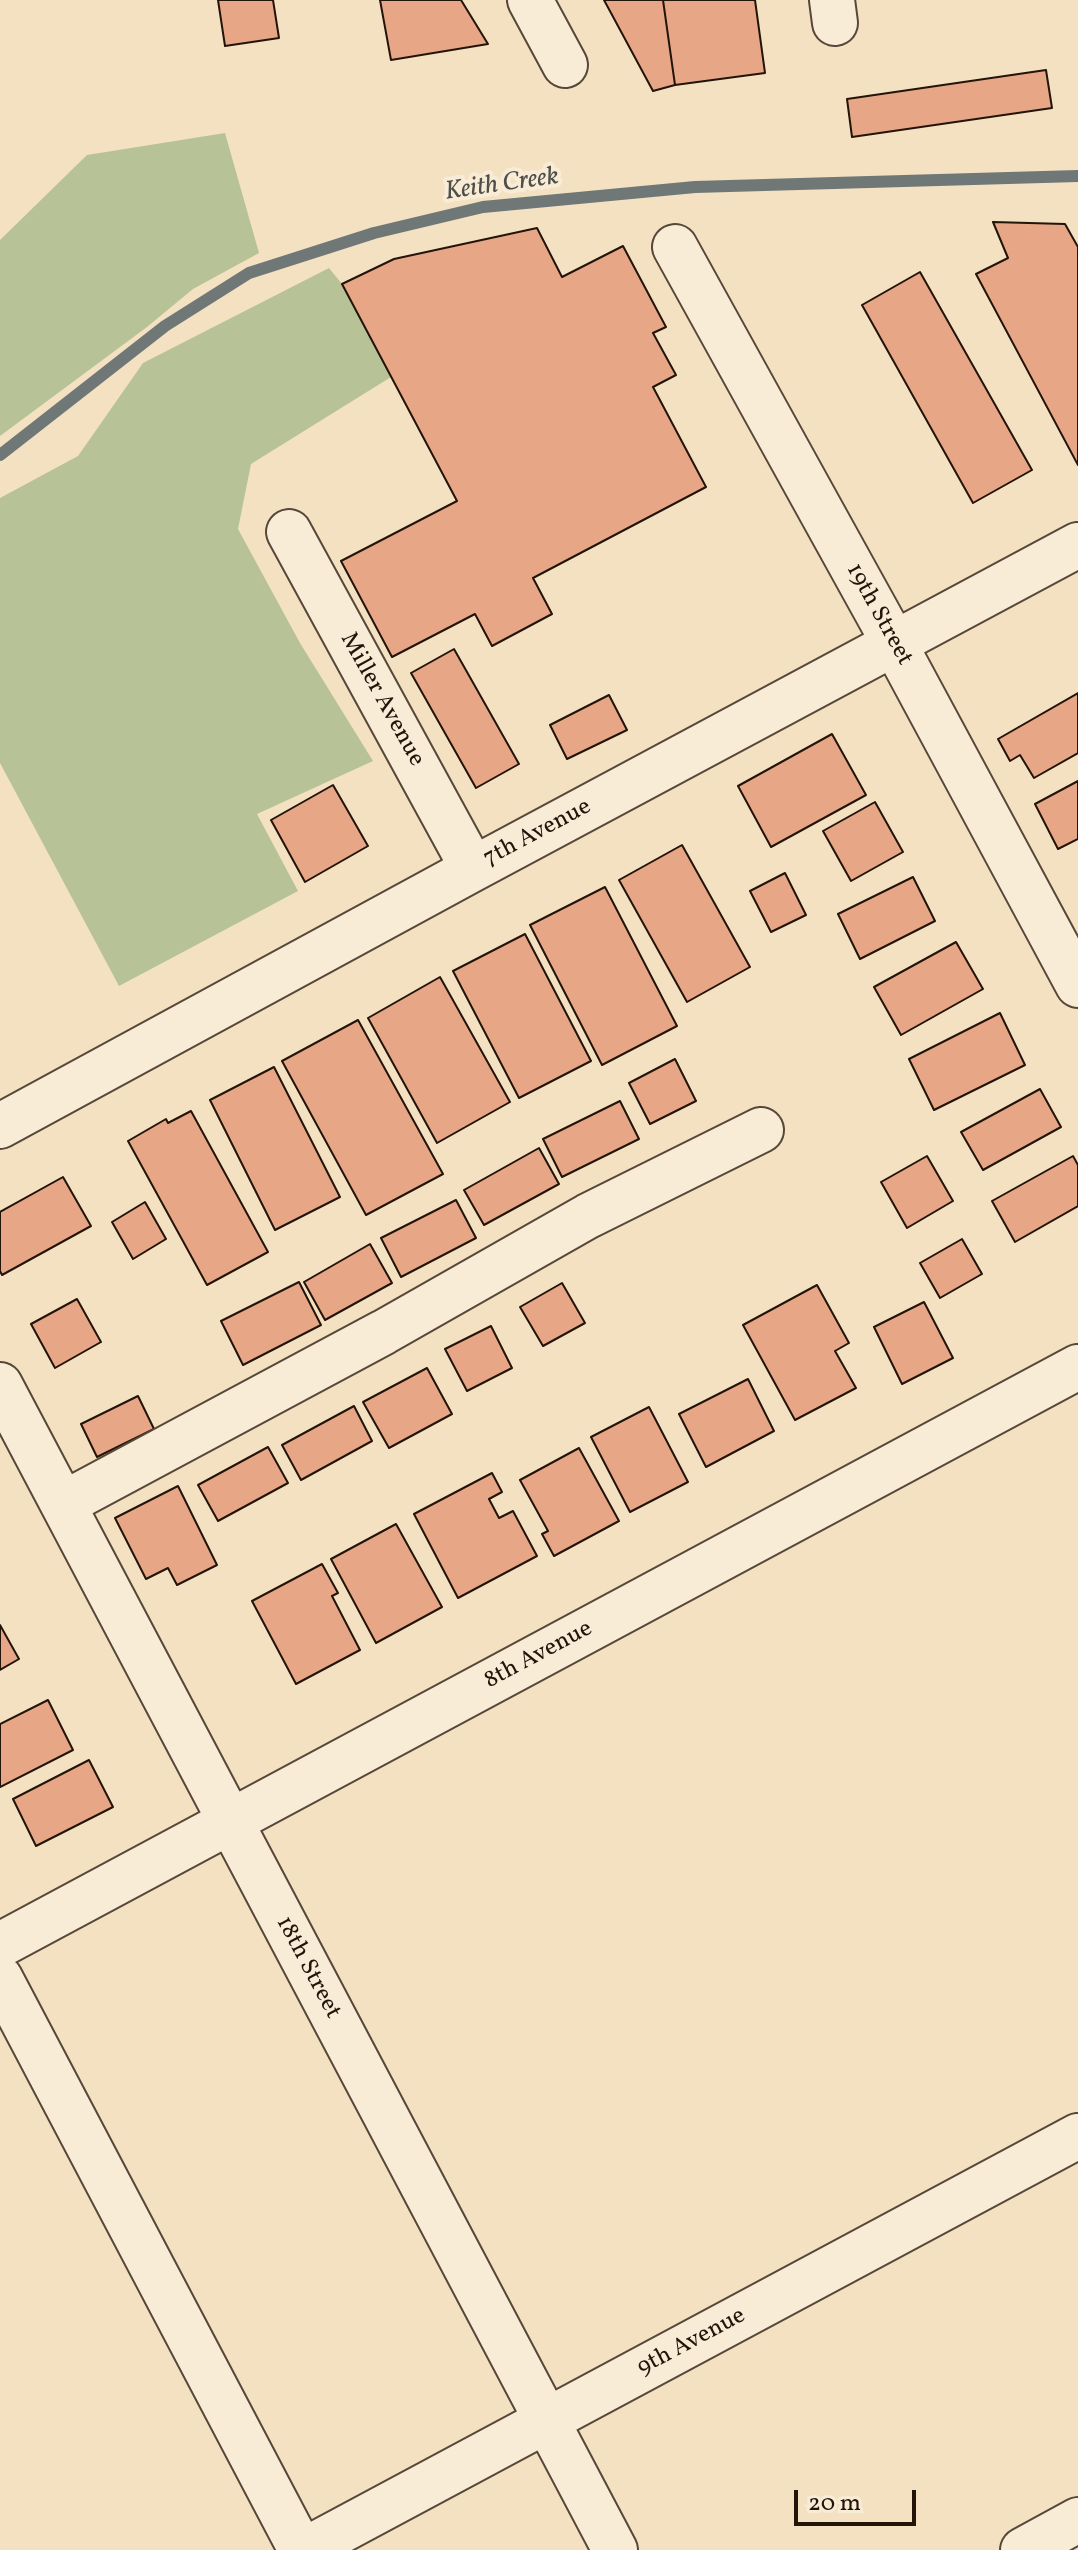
<!DOCTYPE html>
<style>
body{margin:0}
#map{position:relative;width:1078px;height:2550px;overflow:hidden;background:#f4e1c2;font-family:Vollkorn,serif}
canvas{display:block}
.scale{position:absolute;left:794px;top:2490px;width:122px;height:36px;box-sizing:border-box;border:4px solid #23140a;border-top:0;padding-left:10px;font-size:24px;line-height:28px;white-space:nowrap;color:#23140a;-webkit-text-stroke:6px #f8ecd7;paint-order:stroke}
</style>
<div id="map">
<canvas width="1078" height="2550"></canvas>
<div class="scale">20 m</div>
</div>
<script>
const g = document.querySelector('canvas').getContext('2d');
g.lineJoin = 'round';
function fill(path, color) {
  g.fillStyle = color;
  g.fill(path, 'evenodd');
}
function stroke(path, color, width, dash) {
  g.strokeStyle = color;
  g.lineWidth = width;
  g.lineCap = dash ? 'butt' : 'round';
  g.setLineDash(dash || []);
  g.stroke(path);
}
function label(font, color, halo, rows, align = 'center') {
  g.font = font + ' Vollkorn,serif';
  g.lineWidth = 8;
  g.setLineDash([]);
  g.textBaseline = 'middle';
  g.strokeStyle = halo;
  g.fillStyle = color;
  for (const [text, x, y, turn = 0] of rows) {
    g.save();
    g.translate(x, y);
    g.rotate((+turn || 0) * Math.PI / 180);
    g.textAlign = isNaN(turn) ? turn : align;
    if (halo) g.strokeText(text, 0, 0);
    g.fillText(text, 0, 0);
    g.restore();
  }
}
fill(new Path2D(`
 M225,133L259,253L193,289L147,327L0,436V240L87,155Z
 M329,268L342,284L391,377L251,464L238,529L300,643L373,761L257,814L298,891L119,986L0,763V498L78,456L143,363Z`), '#b7c397');
stroke(new Path2D(`
 M0,455L165,326L249,273L374,233L483,207L695,187L1078,176`), '#6f7876', 12);
const building = new Path2D(`
 M218,0H273L279,38L225,46Z
 M380,0H461L488,44L391,60Z
 M604,0H663L675,85L653,91Z
 M663,0H755L765,73L675,85Z
 M1046,70L1052,108L852,137L847,99Z
 M993,222L1065,224L1078,247V465L976,274L1008,258Z
 M537,228L562,277L623,246L666,327L653,333L676,375L653,387L706,487L533,578L552,614L492,646L475,614L392,657L341,561L457,501L342,284L394,259Z
 M920,272L1032,470L973,503L862,305Z
 M454,649L519,764L476,788L411,673Z
 M1078,693V753L1034,778L1020,755L1010,761L998,739Z
 M609,695L627,730L567,759L550,725Z
 M832,734L866,795L771,847L738,786Z
 M1078,781V839L1058,849L1035,804Z
 M333,785L368,846L305,882L271,820Z
 M875,802L903,852L851,881L823,831Z
 M682,845L750,967L687,1002L619,880Z
 M785,873L806,915L771,932L750,891Z
 M913,877L935,921L860,959L838,914Z
 M605,887L677,1026L602,1065L530,925Z
 M525,934L591,1061L519,1098L453,971Z
 M956,942L983,989L901,1035L874,987Z
 M440,977L510,1102L437,1143L368,1018Z
 M1000,1013L1025,1065L934,1110L909,1059Z
 M358,1020L443,1174L366,1215L282,1061Z
 M675,1059L696,1101L650,1124L629,1083Z
 M274,1067L340,1197L275,1230L210,1100Z
 M1040,1089L1061,1127L983,1170L961,1132Z
 M620,1101L639,1139L562,1177L543,1139Z
 M191,1111L268,1252L207,1285L128,1141L166,1119L168,1123Z
 M539,1148L559,1184L484,1225L464,1190Z
 M927,1156L953,1201L907,1228L881,1182Z
 M1073,1156L1078,1165V1206L1015,1242L992,1201Z
 M63,1177L91,1226L2,1275L0,1271V1212Z
 M456,1200L476,1238L401,1277L381,1238Z
 M145,1202L166,1239L133,1259L112,1222Z
 M962,1239L982,1274L940,1298L920,1263Z
 M370,1244L392,1283L325,1320L304,1282Z
 M299,1282L321,1325L243,1365L221,1321Z
 M562,1283L585,1323L543,1346L520,1307Z
 M817,1285L849,1343L835,1351L856,1388L795,1420L743,1325Z
 M77,1299L101,1342L55,1368L31,1324Z
 M924,1302L953,1358L902,1384L874,1327Z
 M491,1326L512,1368L467,1391L445,1349Z
 M427,1368L452,1414L389,1448L363,1402Z
 M748,1379L774,1431L706,1467L679,1414Z
 M138,1396L154,1429L97,1457L81,1424Z
 M354,1406L372,1441L301,1480L282,1445Z
 M649,1407L688,1482L630,1512L591,1437Z
 M268,1447L288,1483L218,1521L198,1485Z
 M579,1448L619,1521L554,1556L542,1534L548,1531L520,1480Z
 M492,1473L502,1492L489,1499L499,1518L513,1511L537,1556L458,1598L414,1514Z
 M178,1486L217,1565L177,1585L168,1568L146,1579L115,1518Z
 M396,1524L442,1607L376,1643L331,1559Z
 M322,1564L338,1593L332,1596L360,1650L296,1684L252,1601Z
 M0,1625L19,1659L0,1670Z
 M48,1700L73,1750L0,1787V1724Z
 M89,1760L113,1807L36,1846L13,1799Z`);
fill(building, '#e7a686');
stroke(building, '#23140a', 2);
const minor = new Path2D(`
 M530,0L565,65
 M832,0L835,23
 M675,247L894,643L1078,985
 M289,532L473,869
 M0,1126L473,869L1078,545
 M0,1385L615,2550
 M63,1504L384,1332L588,1216L761,1130
 M0,1945L1078,1367
 M0,1978L301,2550
 M305,2550L1078,2136
 M1023,2550L1078,2520`);
stroke(minor, '#574738', 48);
stroke(minor, '#f8ecd7', 44);
label('24px', '#23140a', '#f8ecd7', [
 ["19th Street",878,615,61],
 ["Miller Avenue",381,700,61],
 ["7th Avenue",538,834,-28],
 ["8th Avenue",539,1656,-28],
 ["18th Street",307,1968,62],
 ["9th Avenue",692,2343,-28]
]);
label('italic 26px', '#4f4e49', '#f8ecd7', [
 ["Keith Creek",502,186,-8]
]);
</script>
